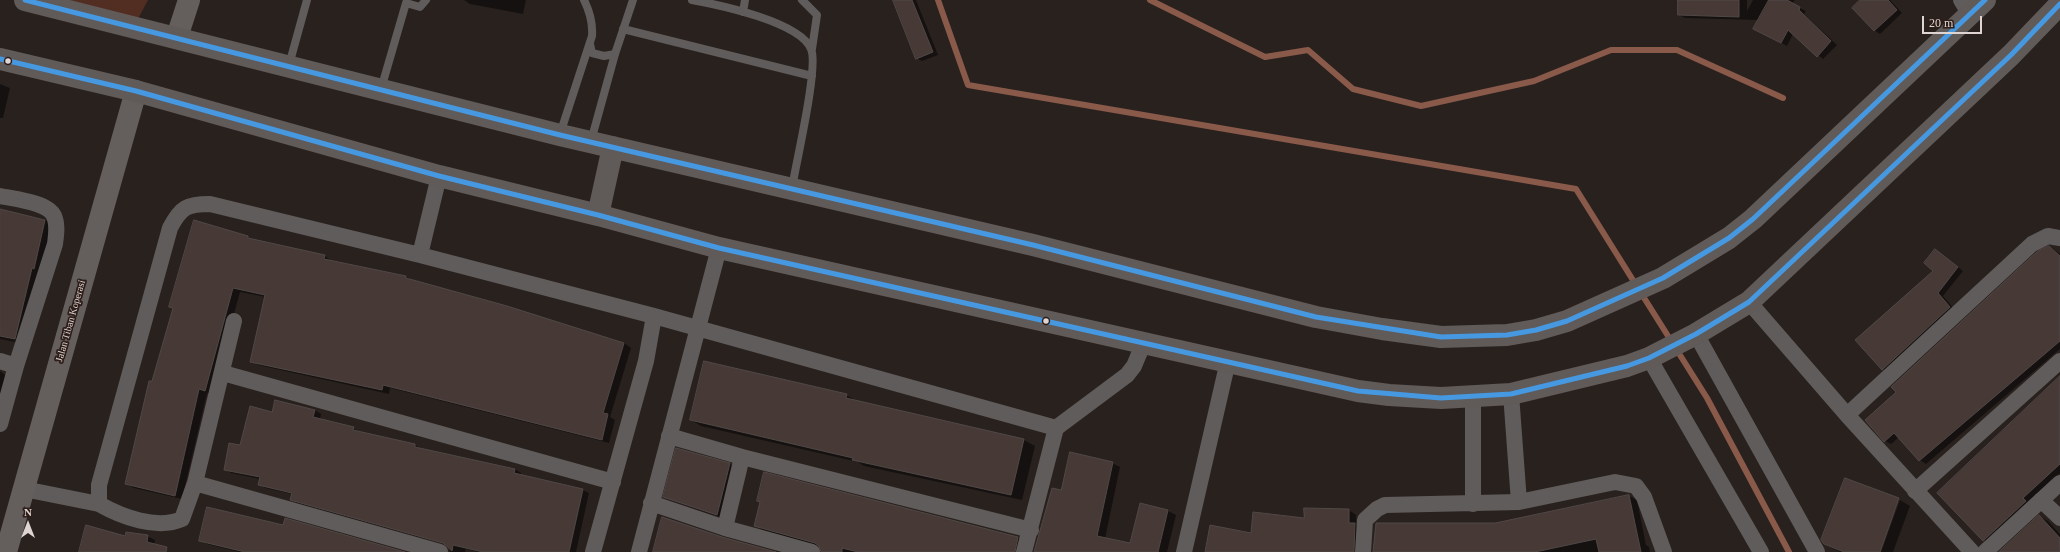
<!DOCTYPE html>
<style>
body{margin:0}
#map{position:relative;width:2060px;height:552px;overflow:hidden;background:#29211e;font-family:Georgia,serif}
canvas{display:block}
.north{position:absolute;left:8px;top:504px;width:40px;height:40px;-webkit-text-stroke:3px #2d1e1a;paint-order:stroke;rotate:0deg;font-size:11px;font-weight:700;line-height:16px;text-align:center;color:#ded4d1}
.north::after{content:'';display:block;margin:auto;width:14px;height:18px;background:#ded4d1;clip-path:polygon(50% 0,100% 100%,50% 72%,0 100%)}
.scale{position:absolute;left:1922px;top:16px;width:60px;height:18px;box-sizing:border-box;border:2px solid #ded4d1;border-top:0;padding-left:5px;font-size:12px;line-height:14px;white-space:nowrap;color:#ded4d1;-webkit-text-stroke:3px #2d1e1a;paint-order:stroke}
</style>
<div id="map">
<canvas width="2060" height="552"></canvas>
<div class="north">N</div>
<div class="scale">20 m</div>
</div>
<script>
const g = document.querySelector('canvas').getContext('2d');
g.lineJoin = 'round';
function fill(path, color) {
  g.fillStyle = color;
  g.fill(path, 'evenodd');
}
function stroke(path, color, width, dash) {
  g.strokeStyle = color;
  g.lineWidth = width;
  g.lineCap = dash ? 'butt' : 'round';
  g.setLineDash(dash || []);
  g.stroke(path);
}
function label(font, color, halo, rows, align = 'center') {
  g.font = font + ' Georgia,serif';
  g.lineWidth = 3.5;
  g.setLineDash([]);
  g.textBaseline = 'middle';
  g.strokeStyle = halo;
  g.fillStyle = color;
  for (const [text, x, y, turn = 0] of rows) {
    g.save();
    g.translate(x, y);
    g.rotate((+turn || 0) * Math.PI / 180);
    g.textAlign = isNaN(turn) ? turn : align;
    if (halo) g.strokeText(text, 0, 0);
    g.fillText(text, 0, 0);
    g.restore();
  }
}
fill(new Path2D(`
 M68,0H148L138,19Z`), '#522d22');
fill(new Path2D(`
 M464,0H526L523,14L470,4Z
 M894,0H916L938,55L922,61L916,58Z
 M1679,0H1747V11L1753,0H1795L1792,4L1806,11L1804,14L1837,45L1823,59L1793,34L1787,46L1755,28L1759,20L1685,18L1679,15Z
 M1861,0H1890L1902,13L1880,34L1874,30Z
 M0,84L10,88L3,118H0Z
 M0,210L44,219L54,225L25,344L0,339Z
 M248,237L254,240L325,256L331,261L406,276L413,281L624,343L631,348L610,417L615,420L609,443L390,388L389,394L258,365L251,361L266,297L240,292L212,394L207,393L182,499L134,488L126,484L153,382Z
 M2051,247L2060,254V349L1926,464L1920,460L1899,437L1891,444L1885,441L1866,420L2039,252Z
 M1941,254L1963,271L1943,296L1955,310L1889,372L1883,369L1935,270Z
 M0,371L8,377L0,406Z
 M2060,377V473L2028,502L1990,543L1984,540Z
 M846,395L857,401L1024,440L1035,446L1022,500L864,466L858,462L701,426L691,420Z
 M276,401L315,410L321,414L320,420L353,428L360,432L415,445L422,449L515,469L521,473V476L583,490L589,493L576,552H478L466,549L465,552H450L448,545L297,503L291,499L292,494L265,488L259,484L260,479L231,473L225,469L241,446L273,413Z
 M1112,463L1120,467L1105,539L1131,545L1140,504L1168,511L1176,515L1167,552H1035L1061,491Z
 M730,464L738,469L726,519L673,501L665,496Z
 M1845,479L1899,500L1879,552H1840L1824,544Z
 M1629,496L1637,500L1646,545L1649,547L1650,552H1373L1377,524H1495Z
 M1900,500L1910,506L1893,552H1881Z
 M1349,510L1356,515V525L1363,528L1362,552H1206L1252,534Z
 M2039,516L2048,521L2060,534V552H2001Z
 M755,526L1018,538L1026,542L1024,552H821L819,546L763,530Z
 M147,536L155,540L153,552H80L126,537Z
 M201,541L401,552H239L207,544Z`), '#0007');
stroke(new Path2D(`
 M938,0L968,85L1576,189L1636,285
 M1150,0L1265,57L1308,50L1353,89L1421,106L1534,81L1611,50H1677L1783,98
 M1641,293L1707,398L1789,552`), '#89594a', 6);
const building = new Path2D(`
 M893,0H912L933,52L916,59Z
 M1678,0H1739V17L1678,15Z
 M1769,0H1787L1800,7L1799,10L1831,41L1817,57L1788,30L1781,43L1753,29Z
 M1860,0H1888L1897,10L1874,31L1852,8Z
 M0,209L45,220L34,269L32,268L15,339L0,336Z
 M194,220L248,236V238L325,255L324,259L406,276V278L507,306L624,343L603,413L608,414L602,440L383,385L382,390L250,362L265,295L233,288L205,391L199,389L175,496L125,484L149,381H152L173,308L169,307Z
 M2049,246L2060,256V341L1919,461L1894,433L1884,442L1865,420L1896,392L1891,387L2029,259L2038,251Z
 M1935,249L1958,267L1938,293L1950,307L1882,370L1855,340L1933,271L1924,263Z
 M704,361L847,394L846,398L1024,439L1011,495L852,460L853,458L690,420Z
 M2060,376V464L2023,498L2026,501L1983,541L1937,493Z
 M275,400L315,410L313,417L354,427L353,430L415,444V447L515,469L514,473L583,489L569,552H483L453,545L452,551L443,543L290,500L292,493L258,485L260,477L224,470L229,443L240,445L250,406L272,412Z
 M676,448L730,463L717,515L663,497Z
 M1070,452L1113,462L1097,536L1130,543L1140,503L1168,510L1158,552H1034L1052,488L1061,490Z
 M764,472L1018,537L1015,552H858L842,548V552H821L819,546L815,543L754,526L760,502L757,501Z
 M1845,478L1899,498L1880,552H1844L1824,544L1821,540Z
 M1629,495L1641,552H1599L1596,539L1535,552H1373L1376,523H1495Z
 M207,507L283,525L285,518L405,552H245L199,541Z
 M1304,508L1349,509V523H1355L1354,552H1205L1210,525L1251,533L1253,512L1304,518Z
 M2039,515L2060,538V552H1999Z
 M662,517L722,537L776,552H653Z
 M86,525L125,536L126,532L148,535L147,542L167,547L166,552H79Z`);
fill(building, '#473a36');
stroke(building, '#504846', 1);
stroke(new Path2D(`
 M692,0C720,5 800,22 811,49C819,66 796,163 792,188
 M802,0L817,15L812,49
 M743,12L745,0
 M623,29L812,76
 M590,44L592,53L604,56L615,54
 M289,65L307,0
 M381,89L406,3L420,7L426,0
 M560,134L592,36C593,22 590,12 584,0
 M591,141L615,54L633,0`), '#605c5b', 8);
stroke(new Path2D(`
 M1961,0L1970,15
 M0,196C14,199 48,202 54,216C58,225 56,236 55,244L16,366L0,424
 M420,255L439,176
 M1749,302L1847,415L1972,552
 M234,321L195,483L182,519C157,530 122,517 99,504V485L170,228C181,207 187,204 210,204L420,255L654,316L1056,428L1127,375L1134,366L1144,342
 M1696,334L1817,552
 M1649,358L1761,552
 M0,361L16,366
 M223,373L613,482
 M1511,394L1519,502
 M1473,397V504
 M1847,415L2032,244L2048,236L2060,238
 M669,436L742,457L1031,530
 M195,483L440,552
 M24,489L99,504
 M1915,491L2060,361
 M2041,500L2060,518
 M651,503L725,528L812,552
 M725,528L742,457
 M593,552L646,361L654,316
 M639,552L719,248
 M1024,552L1056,428
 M1184,552L1228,361
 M1363,552L1365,520L1377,509L1385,505L1519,502L1615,482L1636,486L1644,497L1664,552
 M1985,552L2060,483`), '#605c5b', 16);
stroke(new Path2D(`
 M177,37L189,0
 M6,552L136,91`), '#645e5d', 22);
stroke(new Path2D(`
 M25,0L560,135L1033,245L1316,317L1382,329L1441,337L1507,335L1536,330L1567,321L1663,278L1729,238L1753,219L1985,0
 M0,59L136,91L439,176L598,215L719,248L1358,391L1389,395L1441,398L1511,394L1627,366L1649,358L1696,334L1749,302L2011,55L2060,4
 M598,215L613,147`), '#605a58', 22);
stroke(new Path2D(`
 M25,0L560,135L1033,245L1316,317L1441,337L1507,335L1536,330L1567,321L1663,278L1729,238L1753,219L1985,0
 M0,59L136,91L439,176L598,215L719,248L1358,391L1441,398L1511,394L1627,366L1649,358L1696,334L1749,302L2011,55L2060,4`), '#4699e1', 5);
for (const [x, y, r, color] of [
 [8,61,3.5,"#ded4d1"],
 [1046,321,3.5,"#ded4d1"]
]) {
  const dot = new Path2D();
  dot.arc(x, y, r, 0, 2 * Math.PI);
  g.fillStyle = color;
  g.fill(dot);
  stroke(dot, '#2d1e1a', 1.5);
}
label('10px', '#ded4d1', '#2d1e1a', [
 ["Jalan Tiban Koperasi",71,321,-74]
]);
</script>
